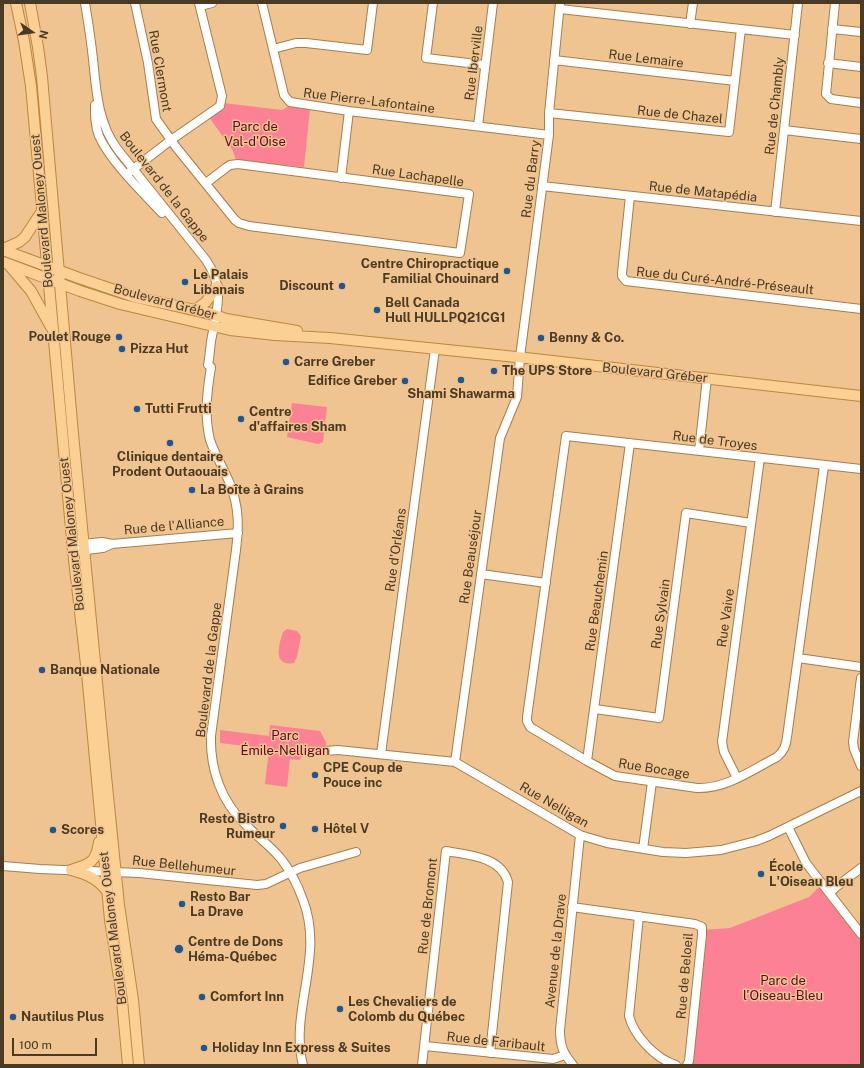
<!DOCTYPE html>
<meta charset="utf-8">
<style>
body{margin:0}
#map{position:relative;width:864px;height:1068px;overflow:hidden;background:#efc490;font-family:"Public Sans",sans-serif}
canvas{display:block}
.frame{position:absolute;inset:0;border:4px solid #4a3923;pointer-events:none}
.north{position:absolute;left:12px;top:12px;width:40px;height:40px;-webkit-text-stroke:3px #efc490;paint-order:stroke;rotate:103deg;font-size:11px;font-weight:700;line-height:16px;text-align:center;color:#4a3923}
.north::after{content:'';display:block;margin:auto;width:14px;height:18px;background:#4a3923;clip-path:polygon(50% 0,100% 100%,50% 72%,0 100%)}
.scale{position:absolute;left:12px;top:1038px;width:85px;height:18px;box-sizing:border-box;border:2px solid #4a3923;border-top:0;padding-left:5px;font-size:12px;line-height:14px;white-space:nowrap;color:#4a3923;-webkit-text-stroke:3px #efc490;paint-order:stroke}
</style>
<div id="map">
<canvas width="864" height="1068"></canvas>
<div class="frame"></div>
<div class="north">N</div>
<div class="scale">100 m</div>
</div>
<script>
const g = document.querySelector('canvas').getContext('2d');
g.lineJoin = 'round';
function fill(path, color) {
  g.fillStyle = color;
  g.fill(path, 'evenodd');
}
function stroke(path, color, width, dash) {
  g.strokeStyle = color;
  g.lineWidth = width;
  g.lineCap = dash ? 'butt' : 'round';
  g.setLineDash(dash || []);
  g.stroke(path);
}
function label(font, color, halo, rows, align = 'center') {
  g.font = font + ' "Public Sans",sans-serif';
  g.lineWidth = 3;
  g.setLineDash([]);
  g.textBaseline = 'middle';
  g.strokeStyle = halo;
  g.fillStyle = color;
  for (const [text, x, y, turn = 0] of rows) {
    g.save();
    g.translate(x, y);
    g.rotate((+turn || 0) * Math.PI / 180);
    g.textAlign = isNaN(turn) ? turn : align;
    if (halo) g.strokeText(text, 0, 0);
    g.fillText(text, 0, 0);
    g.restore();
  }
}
fill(new Path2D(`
 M224,103L282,110L289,106L310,109L304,167L236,160L233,151L209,117Z
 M292,403L327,407L323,442L318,444L287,437Z
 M287,629L297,631L301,636L297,657L294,663C272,667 279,644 283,632Z
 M270,725L320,731L326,742L325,751L302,756L300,760L290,759L287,787L265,784L269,749L220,743V730L269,736Z
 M822,884L861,934V1065H690L703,930L730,928L809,897Z`), '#fc8195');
const minor = new Path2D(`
 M85,3C88,21 91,40 93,59C96,90 98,124 118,150L206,260C224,286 218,308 212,336C210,345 210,355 208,365L211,367C207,392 204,415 210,440C215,455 224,469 230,484C239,506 239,527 236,550L211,736C210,769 221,801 245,824C257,837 271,846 282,860C291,872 298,886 303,900C325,956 289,1012 303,1065
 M135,3L148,63L156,119L176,147L235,220L239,223L249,226L460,253L469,194L238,164L230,165L227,167L206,183
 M262,3L284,95L290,102L349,111L549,135
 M433,3L426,58L485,65
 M835,3L826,94L831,99L861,103
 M200,6L212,3
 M560,9L795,35
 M690,24L693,3
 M832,29L861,32
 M273,49L296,43H306L367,50L373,3
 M554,60L735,81
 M828,63L861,67
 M95,105C95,116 95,126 99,136C110,161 143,193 162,213
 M549,113L729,132L741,29
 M478,126L493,3
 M784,130L861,139
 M127,174L171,140L220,106L222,96L199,3
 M341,178L349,111
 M542,186L861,221
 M630,196L622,273V276L626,281L861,309
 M775,212L798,3
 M699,451L707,378
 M824,466L787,737C786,746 784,751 777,757C752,770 726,789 697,788L615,776L587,761L530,727L527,721V717L566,436L861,469
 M72,545L102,542L112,544L238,533
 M78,551L103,548L112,544
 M481,574L546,583
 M798,658L861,667
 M861,678L853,742L854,749L861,766
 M595,709L659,718L686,513L751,523
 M325,751L338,750L455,762L580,835L607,843L663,852L686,853L721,850L756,841L769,836L861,791
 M381,754L435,349
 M587,761L630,443
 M455,762L500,438L517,397L520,357L549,135V113L560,3
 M737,778L724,752L722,742L760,458
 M788,827L806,863L861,934
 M643,849L652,782
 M3,866L40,869L139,873L257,885L266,884L300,868L356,852
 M830,893L836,887L861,868
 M572,907L695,924L702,927V935L689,1061L687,1065
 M639,916L629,1016C634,1036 656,1059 676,1065
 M425,1046L553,1059L565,1055
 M422,1065L446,851C467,855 501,856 508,882L490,1053
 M573,1065C563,1053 560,1046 560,1030L580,835`);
const major = new Path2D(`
 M16,3L24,41L31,86L73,551L87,673L110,920L121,990L128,1065
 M30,3L38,47L42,77L73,434L106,776L119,905L133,1000L139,1065
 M3,249L19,242L25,237L42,211
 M3,250L79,278L135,297L209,313L226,319L297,331
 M3,262L80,291L120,304L230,330L275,335L330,338L526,358L861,396
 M8,264L31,291L51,327
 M195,310L206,302L217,286
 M71,870C90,864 96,863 99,842
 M71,870C86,874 97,878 107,891`);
stroke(minor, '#a67d4b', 10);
stroke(major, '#bc863f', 12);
stroke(minor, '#fff', 8);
stroke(major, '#fbd095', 10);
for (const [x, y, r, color] of [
 [507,271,4,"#1f5890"],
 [185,282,4,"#1f5890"],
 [342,286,4,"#1f5890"],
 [377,310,4,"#1f5890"],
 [119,337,4,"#1f5890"],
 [541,338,4,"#1f5890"],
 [122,349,4,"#1f5890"],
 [286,362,4,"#1f5890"],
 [494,371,4,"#1f5890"],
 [461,380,4,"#1f5890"],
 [405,381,4,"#1f5890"],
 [137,409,4,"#1f5890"],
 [241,419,4,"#1f5890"],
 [170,443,4,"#1f5890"],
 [192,490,4,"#1f5890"],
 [42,670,4,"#1f5890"],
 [315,775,4,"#1f5890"],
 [283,826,4,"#1f5890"],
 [315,829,4,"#1f5890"],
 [53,830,4,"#1f5890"],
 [761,874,4,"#1f5890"],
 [182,904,4,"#1f5890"],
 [179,949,5,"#1f5890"],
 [202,997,4,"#1f5890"],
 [340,1009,4,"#1f5890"],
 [13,1017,4,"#1f5890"],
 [204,1048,4,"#1f5890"]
]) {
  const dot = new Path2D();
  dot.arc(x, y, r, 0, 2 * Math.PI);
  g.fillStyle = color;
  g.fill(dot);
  stroke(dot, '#efc490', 1.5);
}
label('13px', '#4a3923', '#efc490', [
 ["Rue Lemaire",646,59,7],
 ["Rue Iberville",474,63,-83],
 ["Rue Clermont",160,71,80],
 ["Rue Pierre-Lafontaine",369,101,7],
 ["Rue de Chambly",775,106,-84],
 ["Rue de Chazel",680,115,6],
 ["Rue Lachapelle",418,176,8],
 ["Rue du Barry",531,179,-83],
 ["Boulevard de la Gappe",164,187,52],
 ["Rue de Matapédia",703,192,6],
 ["Boulevard Maloney Ouest",42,211,-95],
 ["Rue du Curé-André-Préseault",725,281,6],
 ["Boulevard Gréber",165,302,15],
 ["Boulevard Gréber",655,373,6],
 ["Rue de Troyes",715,441,7],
 ["Rue de l'Alliance",174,526,-5],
 ["Boulevard Maloney Ouest",72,534,-96],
 ["Rue d'Orléans",396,550,-82],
 ["Rue Beauséjour",471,557,-82],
 ["Rue Beauchemin",597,601,-82],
 ["Rue Sylvain",661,614,-82],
 ["Rue Vaive",726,618,-82],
 ["Boulevard de la Gappe",209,670,-83],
 ["Rue Bocage",654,769,9],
 ["Rue Nelligan",554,805,30],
 ["Rue Bellehumeur",184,866,6],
 ["Rue de Bromont",428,906,-84],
 ["Boulevard Maloney Ouest",113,928,-97],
 ["Avenue de la Drave",556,951,-84],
 ["Rue de Beloeil",685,976,-85],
 ["Rue de Faribault",496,1042,6]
]);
label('13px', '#5e0722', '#efc490', [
 ["Parc de",255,127],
 ["Val-d'Oise",255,142],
 ["Parc",285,736],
 ["Émile-Nelligan",285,751],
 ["Parc de",783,981],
 ["l'Oiseau-Bleu",783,996]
]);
label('bold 13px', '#4a3923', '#efc490', [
 ["Centre Chiropractique",499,264,"right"],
 ["Familial Chouinard",499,279,"right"],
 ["Le Palais",193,275],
 ["Libanais",193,290],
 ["Discount",334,286,"right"],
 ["Bell Canada",385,303],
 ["Hull HULLPQ21CG1",385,318],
 ["Poulet Rouge",111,337,"right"],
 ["Benny & Co.",549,338],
 ["Pizza Hut",130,349],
 ["Carre Greber",294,362],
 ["The UPS Store",502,371],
 ["Edifice Greber",397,381,"right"],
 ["Shami Shawarma",461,394,"center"],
 ["Tutti Frutti",145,409],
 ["Centre",249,412],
 ["d'affaires Sham",249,427],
 ["Clinique dentaire",170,457,"center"],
 ["Prodent Outaouais",170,472,"center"],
 ["La Boîte à Grains",200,490],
 ["Banque Nationale",50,670],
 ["CPE Coup de",323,768],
 ["Pouce inc",323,783],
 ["Resto Bistro",275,819,"right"],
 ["Rumeur",275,834,"right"],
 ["Hôtel V",323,829],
 ["Scores",61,830],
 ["École",769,867],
 ["L'Oiseau Bleu",769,882],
 ["Resto Bar",190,897],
 ["La Drave",190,912],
 ["Centre de Dons",188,942],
 ["Héma-Québec",188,957],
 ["Comfort Inn",210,997],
 ["Les Chevaliers de",348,1002],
 ["Colomb du Québec",348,1017],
 ["Nautilus Plus",21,1017],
 ["Holiday Inn Express & Suites",212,1048]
], 'left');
</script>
